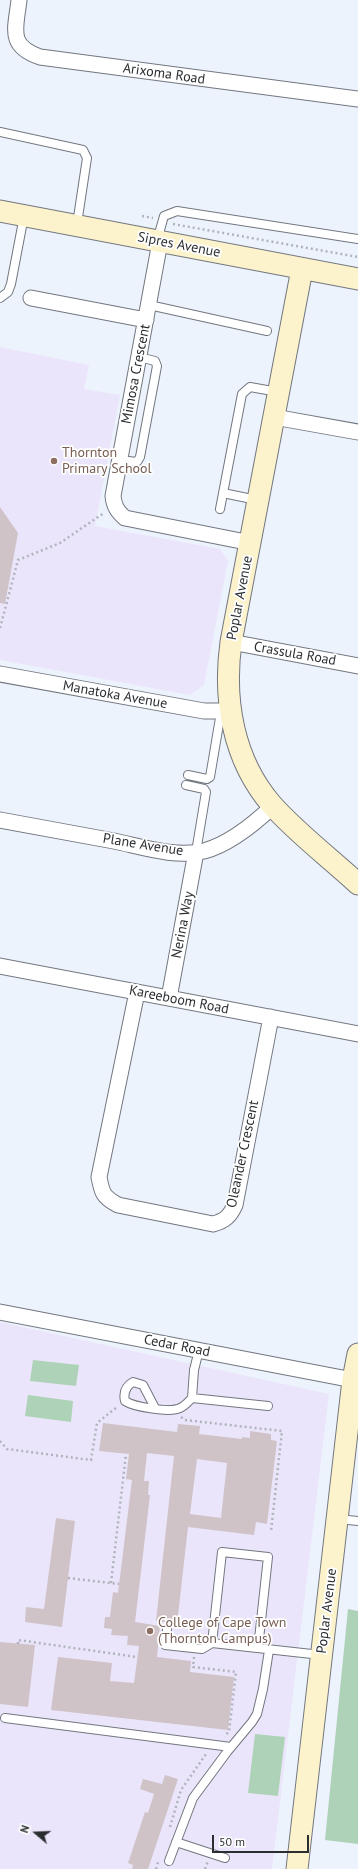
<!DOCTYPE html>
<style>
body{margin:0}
#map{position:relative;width:358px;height:1869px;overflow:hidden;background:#edf3fd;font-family:"PT Sans",sans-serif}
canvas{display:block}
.north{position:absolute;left:16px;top:1813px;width:40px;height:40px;-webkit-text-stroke:3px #fff;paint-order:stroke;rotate:289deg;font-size:11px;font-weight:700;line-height:16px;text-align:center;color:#2b2e31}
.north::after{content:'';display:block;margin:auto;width:14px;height:18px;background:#2b2e31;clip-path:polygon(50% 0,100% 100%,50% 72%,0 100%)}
.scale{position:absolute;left:212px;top:1835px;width:97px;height:18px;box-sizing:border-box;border:2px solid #2b2e31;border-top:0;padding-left:5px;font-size:12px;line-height:14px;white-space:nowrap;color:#2b2e31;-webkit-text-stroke:3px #fff;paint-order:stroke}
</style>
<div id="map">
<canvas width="358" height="1869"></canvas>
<div class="north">N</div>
<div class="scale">50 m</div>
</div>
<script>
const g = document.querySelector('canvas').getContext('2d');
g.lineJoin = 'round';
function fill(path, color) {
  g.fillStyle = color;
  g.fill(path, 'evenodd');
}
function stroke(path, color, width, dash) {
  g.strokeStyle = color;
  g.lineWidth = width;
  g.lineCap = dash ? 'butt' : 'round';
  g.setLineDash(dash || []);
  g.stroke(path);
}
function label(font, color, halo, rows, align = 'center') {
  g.font = font + ' "PT Sans",sans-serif';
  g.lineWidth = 3.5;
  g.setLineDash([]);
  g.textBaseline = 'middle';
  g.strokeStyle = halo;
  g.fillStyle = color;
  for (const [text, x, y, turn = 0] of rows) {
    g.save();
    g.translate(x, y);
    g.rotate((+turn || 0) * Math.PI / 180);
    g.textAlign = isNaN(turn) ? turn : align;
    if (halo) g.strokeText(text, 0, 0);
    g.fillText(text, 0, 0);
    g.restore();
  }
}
fill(new Path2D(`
 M0,347L89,365L84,389L120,395L95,526L220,549L228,561L204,685L190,695L0,660Z
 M0,1322L329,1394L272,1869H0Z`), '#ebe5fb');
fill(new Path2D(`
 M33,1360L79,1365L76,1386L30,1381Z
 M28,1395L73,1401L71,1422L25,1416Z
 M348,1609L358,1611V1844L325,1840Z
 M255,1734L285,1737L278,1796L248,1793Z`), '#aed2b7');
fill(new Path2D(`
 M0,507L18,533L5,604L0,603Z
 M103,1423L177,1432L178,1424L200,1426L199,1434L242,1439V1437L250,1438V1431L271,1434V1440L277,1441L267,1524L256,1522L254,1535L188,1527L177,1624L156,1621L174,1456L147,1453L144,1481H149L148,1495H150L135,1622L160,1626L157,1657L191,1661L190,1672L234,1677L228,1730L51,1710L58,1657L112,1663L110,1681L134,1683L139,1646L127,1645L128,1636L111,1635L112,1629L104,1628L105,1617H110L113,1592L118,1593L132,1480L126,1479L129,1454L99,1451ZM197,1459L227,1463L221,1518L190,1514Z
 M56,1518L75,1521L62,1627L25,1622L26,1607L44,1609Z
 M0,1642L35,1645L28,1707L0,1704Z
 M165,1775L178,1779L148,1869H132L133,1865L128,1863L145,1812L148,1813L154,1794L140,1789L143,1779L162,1784Z`), '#cfc3c7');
const lane = new Path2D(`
 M0,132L83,150L87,158L77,224
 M160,241V230L164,216L177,211L358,239
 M0,298L8,292L11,284L24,216
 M149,305L267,331
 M120,460L137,462L140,457L157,366L155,361L139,357
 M223,493L257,500
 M220,509L242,394L250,387L278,392
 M188,775L207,779L210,777L221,712
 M186,785L204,789L206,792L196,852
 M199,1350L194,1370L192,1398L268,1406
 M155,1408L143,1385L133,1382C126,1386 123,1392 125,1401C134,1407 170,1413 180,1408C185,1406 189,1401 192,1398
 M338,1519L358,1521
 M167,1630L165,1645L202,1649L212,1643L321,1655
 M212,1643L222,1552L268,1557L258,1648
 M5,1718L231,1747
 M176,1842L225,1858
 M169,1861L193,1798L227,1752L252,1722L257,1714L263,1689L269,1650`);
const street = new Path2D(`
 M19,0C16,28 7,46 40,57L358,99
 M160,242L113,496C114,506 117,511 125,518L251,543
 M31,298L146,320
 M274,417L358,432
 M231,642L358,666
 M0,674L204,711H230
 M0,820C38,827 76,834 114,841C143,847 175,858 204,851C230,844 254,824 273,806
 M0,966L358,1034
 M137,992L99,1177C102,1193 103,1197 118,1205L213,1224C225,1221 230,1216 235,1205L271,1017
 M169,998L196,852
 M0,1312L353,1380`);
const secondary = new Path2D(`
 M0,211L358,279
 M302,269L231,642C223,700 233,760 272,805C298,834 330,858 358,884
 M297,1869L353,1380L358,1354`);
stroke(lane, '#72777f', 10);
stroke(street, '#72777f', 17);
stroke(secondary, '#72777f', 23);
stroke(new Path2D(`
 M142,216L153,218
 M173,224L358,257
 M0,628L18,560L60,543L104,513
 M181,1417L185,1420L282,1431L271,1531
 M0,1441L7,1449L91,1460L97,1423L117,1407
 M68,1578L119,1584
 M111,1583L126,1454
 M18,1644V1640L137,1657
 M194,1657L193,1667L236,1672L229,1732L224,1736
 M170,1827L181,1790L206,1754
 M156,1869L158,1862
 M205,1869L208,1861`), '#afb4bc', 2.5, [2, 3]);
stroke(lane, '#fff', 8);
stroke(street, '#fff', 15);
stroke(secondary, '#fcf2cb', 21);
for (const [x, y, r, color] of [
 [54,461,4,"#8d6e63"],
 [150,1631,4,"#8d6e63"]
]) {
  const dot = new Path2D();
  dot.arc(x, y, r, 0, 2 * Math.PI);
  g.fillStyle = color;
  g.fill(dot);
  stroke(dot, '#fff', 1.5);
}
label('14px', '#2b2e31', '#fff', [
 ["Arixoma Road",164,74,8],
 ["Sipres Avenue",179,245,11],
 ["Mimosa Crescent",136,374,-79],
 ["Poplar Avenue",240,598,-79],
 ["Crassula Road",295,654,10],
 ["Manatoka Avenue",115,695,10],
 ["Plane Avenue",143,845,9],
 ["Nerina Way",183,925,-79],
 ["Kareeboom Road",179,1000,11],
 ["Oleander Crescent",243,1154,-78],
 ["Cedar Road",177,1346,11],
 ["Poplar Avenue",327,1611,-83]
]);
label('14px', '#785e54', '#fff', [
 ["Thornton",62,453],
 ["Primary School",62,469],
 ["College of Cape Town",158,1623],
 ["(Thornton Campus)",158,1639]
], 'left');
</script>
